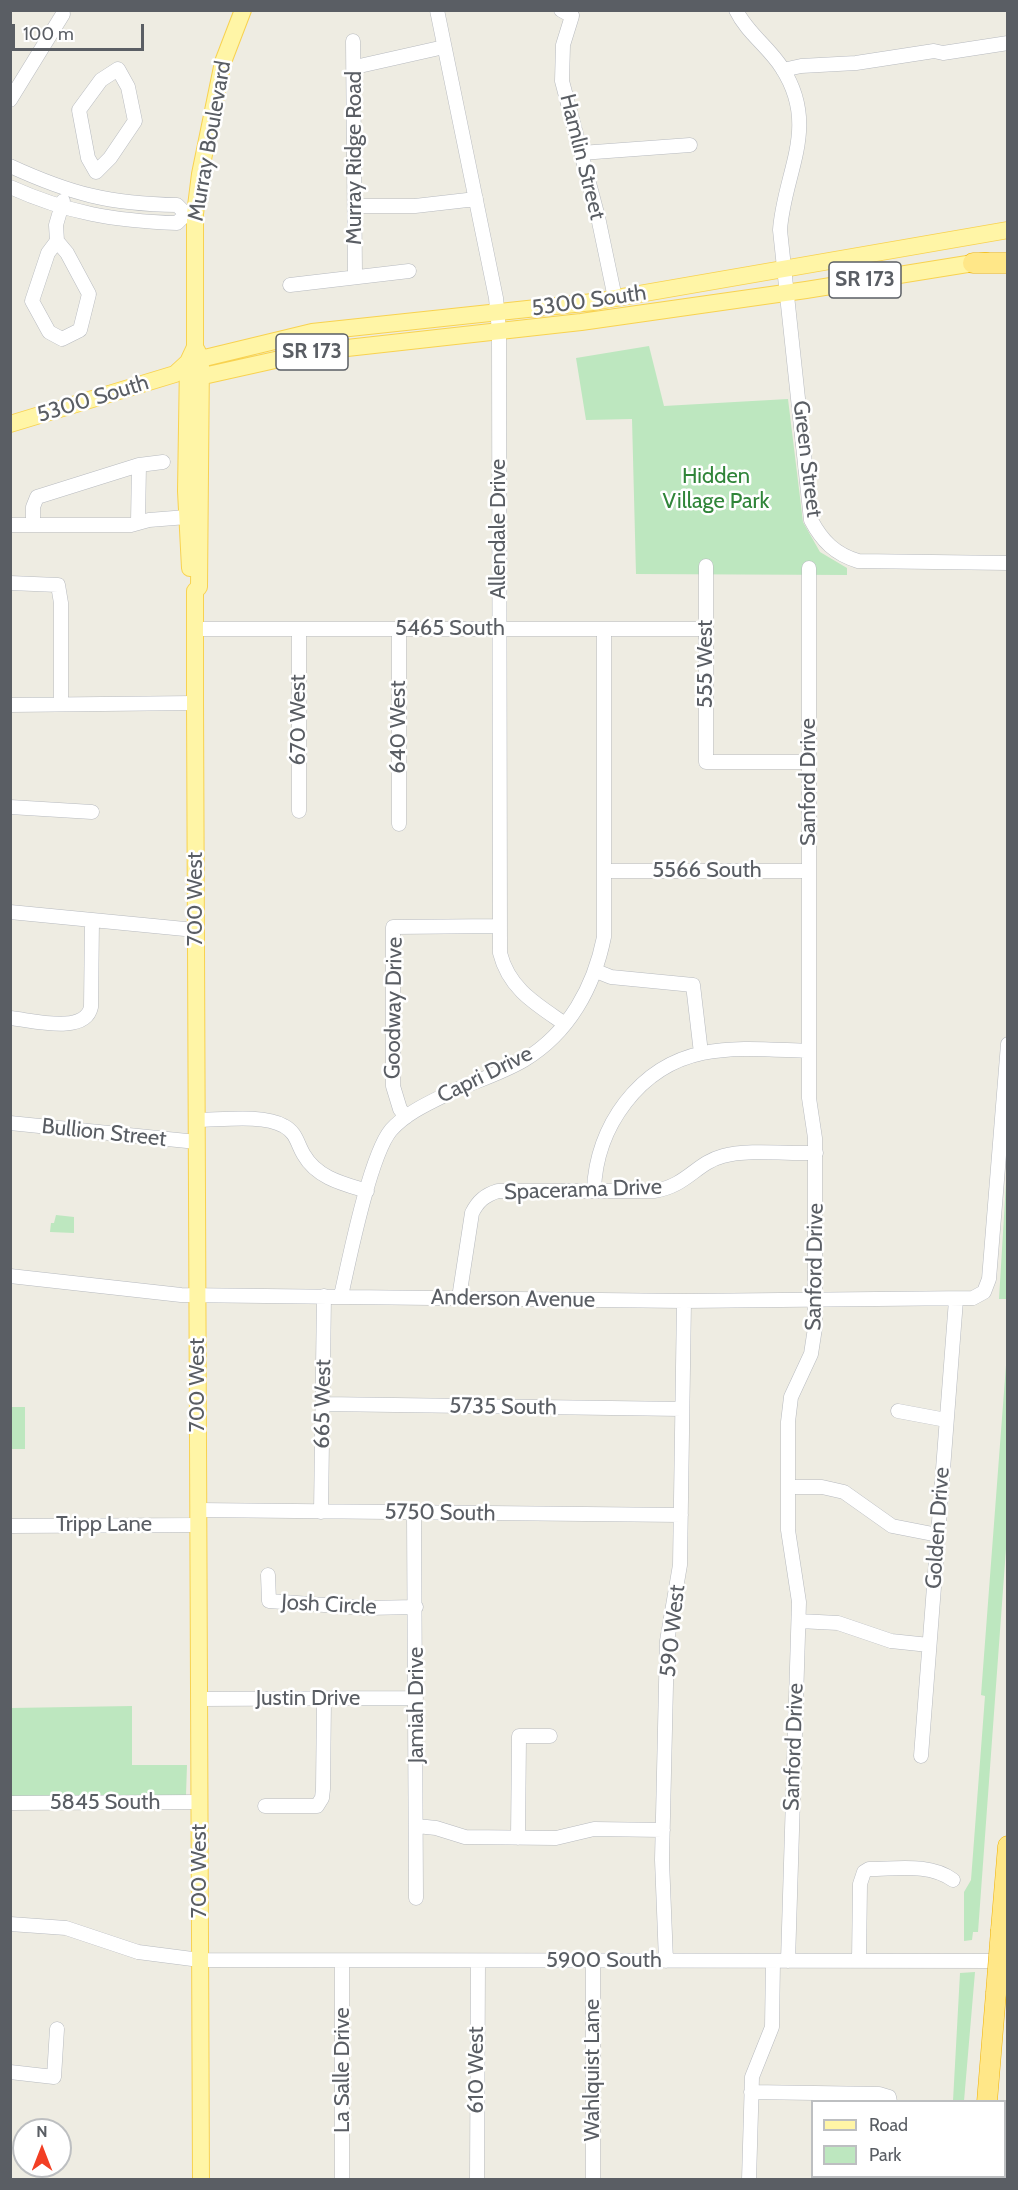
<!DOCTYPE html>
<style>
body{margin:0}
#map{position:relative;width:1018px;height:2190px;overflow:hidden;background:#eeece2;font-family:Cabin,sans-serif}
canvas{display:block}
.frame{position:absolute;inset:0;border:12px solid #5a5e64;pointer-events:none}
.legend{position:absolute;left:811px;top:2100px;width:195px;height:78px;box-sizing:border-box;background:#fff;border:2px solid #bdbfc1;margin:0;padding:8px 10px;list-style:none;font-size:18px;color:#5a5e64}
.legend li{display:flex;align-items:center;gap:12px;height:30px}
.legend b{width:30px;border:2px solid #bdbfc1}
.north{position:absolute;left:12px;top:2118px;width:60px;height:60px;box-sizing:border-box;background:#fff;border:2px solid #bdbfc1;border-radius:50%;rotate:0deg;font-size:16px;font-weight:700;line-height:24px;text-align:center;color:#5a5e64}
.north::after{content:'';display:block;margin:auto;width:21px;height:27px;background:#f23f24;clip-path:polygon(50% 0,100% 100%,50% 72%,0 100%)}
.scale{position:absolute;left:12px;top:24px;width:132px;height:27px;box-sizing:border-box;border:3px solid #5a5e64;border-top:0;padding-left:8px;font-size:18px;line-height:21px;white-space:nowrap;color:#5a5e64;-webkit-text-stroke:4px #fff;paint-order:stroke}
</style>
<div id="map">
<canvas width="1018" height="2190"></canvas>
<div class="frame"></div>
<ul class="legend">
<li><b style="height:8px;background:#fff5a6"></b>Road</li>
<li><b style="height:16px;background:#bde7bf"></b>Park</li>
</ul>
<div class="north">N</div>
<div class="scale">100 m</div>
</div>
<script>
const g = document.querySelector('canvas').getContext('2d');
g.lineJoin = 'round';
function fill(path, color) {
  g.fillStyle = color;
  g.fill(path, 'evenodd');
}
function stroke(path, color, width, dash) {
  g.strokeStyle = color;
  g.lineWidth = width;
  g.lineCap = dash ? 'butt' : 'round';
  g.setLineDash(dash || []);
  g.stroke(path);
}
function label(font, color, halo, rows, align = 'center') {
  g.font = font + ' Cabin,sans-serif';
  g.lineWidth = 5;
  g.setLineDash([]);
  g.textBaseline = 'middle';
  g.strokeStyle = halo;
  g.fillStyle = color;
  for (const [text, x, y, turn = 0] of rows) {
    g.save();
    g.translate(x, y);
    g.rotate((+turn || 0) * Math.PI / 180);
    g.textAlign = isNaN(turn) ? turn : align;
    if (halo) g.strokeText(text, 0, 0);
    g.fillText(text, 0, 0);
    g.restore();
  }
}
fill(new Path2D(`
 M649,346L664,406L788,399L803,522L820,552L847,568V575L636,574L632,419L586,420L576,358Z
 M1007,1166L1008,1299H999Z
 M56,1215L74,1217V1233L50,1232L51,1223H54Z
 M1007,1352V1535L978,1932H973L972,1940L964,1941V1892L971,1880L985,1696L981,1695Z
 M11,1407H25V1449H11V1468Z
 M132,1706V1765H187L186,1795L11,1797V1708Z
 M975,1972L964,2101H953L960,1973Z`), '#bde7bf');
const minor = new Path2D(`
 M437,10L496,298L499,331L500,953C509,989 536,1004 565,1024
 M561,10L572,16L563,45L562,81L598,217L615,298
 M736,10C747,33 769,47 782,68C820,127 784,172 780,230L811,520C822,541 835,554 858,561L1008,563
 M353,41L355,275
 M355,67L444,47
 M118,69L128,87L135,121L110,158L96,172L88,158L79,110L101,80Z
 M783,70L801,66L856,63L934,51L943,53L1008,43
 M10,100L63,14
 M581,153L690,145
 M10,166C71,194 110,204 177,205L186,214
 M10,187C68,213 114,221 177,223L186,214H195
 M355,206H415L476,199
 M57,241L67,253L89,294L80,330L62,339L49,332L32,301L48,253Z
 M57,241L56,225L63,201
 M290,285L409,271
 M138,522L139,465
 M10,525H131L149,520L187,517
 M33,525V507L37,497L139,465L163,462
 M706,566V762H809
 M10,583L58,585L61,603V704
 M195,629H706
 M299,629V811
 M399,629V824
 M10,705L195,703
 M10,807L92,812
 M604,871H809
 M10,912L195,930
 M596,971L611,977L693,985L701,1053
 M10,1018C32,1020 85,1035 91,1007L92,920
 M406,1117L400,1109L393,1086V927L499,926
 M197,1120C221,1120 263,1114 284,1126C297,1133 297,1144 304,1155C317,1178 344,1184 367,1191
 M10,1123L197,1142
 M594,1190C596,1127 639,1066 703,1053C737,1046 774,1050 809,1051
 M10,1276L181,1295L684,1301L973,1298L984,1292L989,1279L1008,1044
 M341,1296C349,1260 370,1155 391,1130C407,1112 431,1102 453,1091C476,1081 502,1073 524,1060C569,1033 594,987 604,937V629
 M459,1298L472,1213C478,1201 485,1195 498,1191H654C687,1186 696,1163 723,1156C748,1149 789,1154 816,1153
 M323,1404L682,1409
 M898,1411L946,1420
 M788,1487H822L844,1492L892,1526L938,1535
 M198,1510L681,1515
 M321,1512L324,1296
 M414,1513L416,1898
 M10,1526L198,1525
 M268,1575L269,1601L366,1608L416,1607
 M799,1621L838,1623L891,1641L929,1645
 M199,1699L416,1698
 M921,1756L956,1300
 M10,1803L199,1802
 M265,1806H317L322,1798L323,1789L324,1699
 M417,1826L436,1828L465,1837L556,1838L594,1829L663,1830
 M518,1838L519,1736H550
 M10,1924L66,1928L138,1952L200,1960L1006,1961
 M342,1961V2180
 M593,1961V2180
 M666,1961L662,1860L667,1641L680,1565L684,1301
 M788,1961L799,1602L788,1530V1422L791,1397L811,1354L815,1328V1138L809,1098V568
 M859,1961L860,1884L864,1872L869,1869C898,1869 929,1863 953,1880
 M10,2072L54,2077L57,2029
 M751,2092L879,2094L889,2097L890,2102
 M477,2180L478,1961
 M749,2180L752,2077L772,2027L773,1961
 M885,2180V2176`);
const major = new Path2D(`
 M195,347L201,358L199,587L195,591V703L201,2180
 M190,379L311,352L581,322L806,290L986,261
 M10,424L175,374L188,362L312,332L593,302L1008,230
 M190,568L186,491L188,362L195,347V214L200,174L223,62L243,10`);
const highway = new Path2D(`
 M973,263H1008
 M1001,1930L1008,1846
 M987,2102L996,1993
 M981,2180L982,2176`);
stroke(minor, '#b7babf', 15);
stroke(major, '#f8d250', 18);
stroke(highway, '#f0b100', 21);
stroke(minor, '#fff', 14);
stroke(major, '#fff5a6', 16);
stroke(highway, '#ffe788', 20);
const highwayBridge = new Path2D(`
 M996,1993L1001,1930`);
stroke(highwayBridge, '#f0b100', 21, []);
stroke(highwayBridge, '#ffe788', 20);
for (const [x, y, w] of [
 [865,280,72],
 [312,352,72]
]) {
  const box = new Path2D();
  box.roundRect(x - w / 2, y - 18, w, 36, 4.5);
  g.fillStyle = '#fff';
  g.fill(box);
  stroke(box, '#5a5e64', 1.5);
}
label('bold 21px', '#5a5e64', null, [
 ["SR 173",865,280],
 ["SR 173",312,352]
]);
label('22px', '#5a5e64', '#fff', [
 ["Murray Boulevard",210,141,-80],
 ["Hamlin Street",582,157,76],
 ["Murray Ridge Road",355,158,-90],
 ["5300 South",589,301,-8],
 ["5300 South",93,399,-17],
 ["Green Street",807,459,83],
 ["Allendale Drive",499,529,-90],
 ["5465 South",450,629],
 ["555 West",706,664,-90],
 ["670 West",299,720,-90],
 ["640 West",399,727,-90],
 ["Sanford Drive",809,782,-90],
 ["5566 South",707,871],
 ["700 West",196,899,-90],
 ["Goodway Drive",394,1008,-89],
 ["Capri Drive",485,1075,-26],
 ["Bullion Street",104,1133,6],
 ["Spacerama Drive",583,1190,-2],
 ["Sanford Drive",815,1267,-89],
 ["Anderson Avenue",513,1299,1],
 ["700 West",198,1385,-90],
 ["665 West",323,1404,-89],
 ["5735 South",503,1407,1],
 ["5750 South",440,1513,1],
 ["Tripp Lane",104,1525],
 ["Golden Drive",938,1528,-86],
 ["Josh Circle",329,1605,3],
 ["590 West",673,1631,-84],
 ["Justin Drive",308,1699],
 ["Jamiah Drive",417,1705,-90],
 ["Sanford Drive",794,1747,-88],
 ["5845 South",105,1803],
 ["700 West",200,1871,-90],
 ["5900 South",604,1961],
 ["La Salle Drive",343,2070,-90],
 ["610 West",477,2070,-90],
 ["Wahlquist Lane",593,2070,-90]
]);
label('22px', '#308539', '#fff', [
 ["Hidden",716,477],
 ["Village Park",716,502]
]);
</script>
